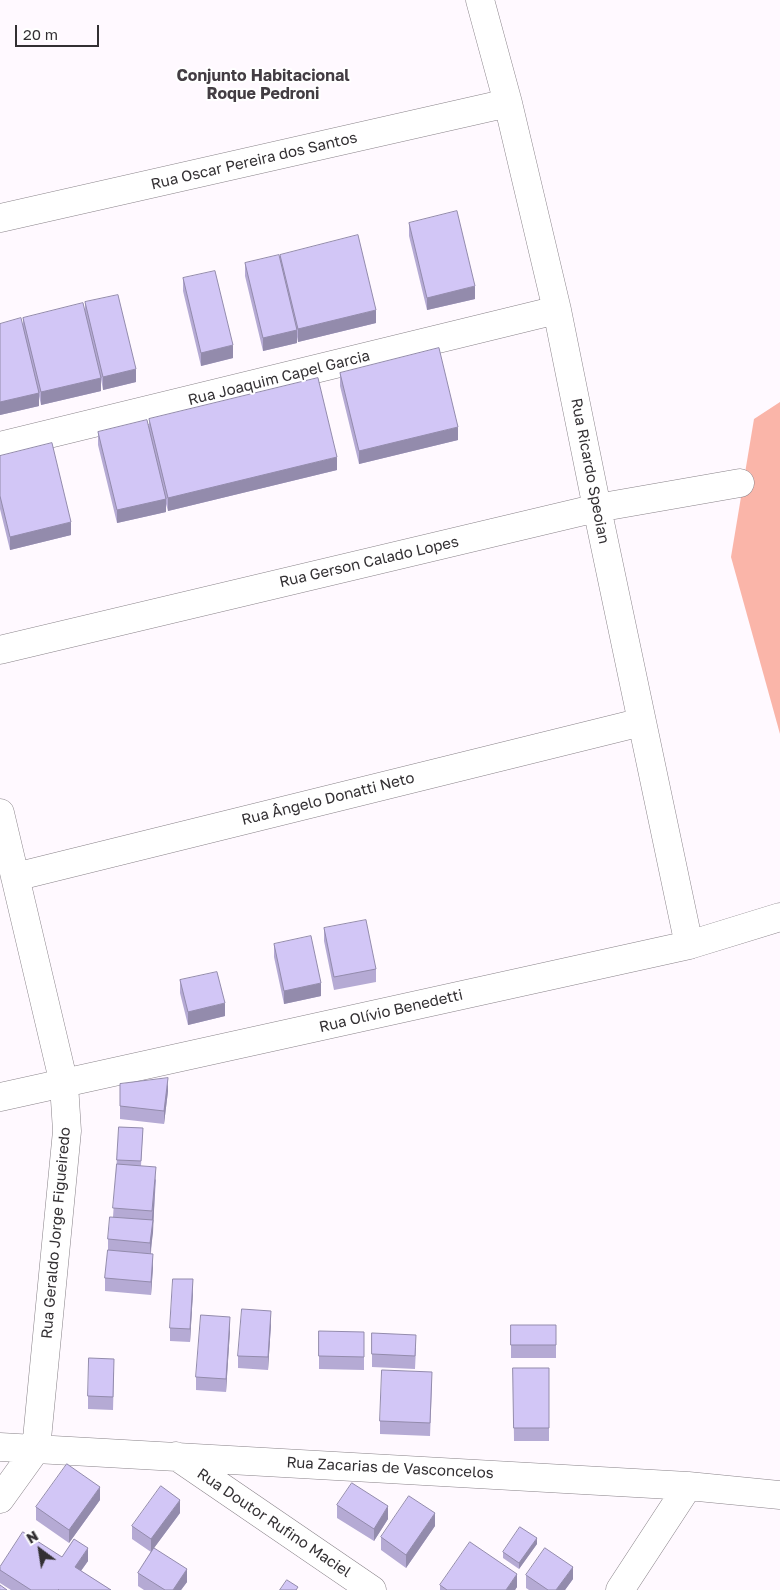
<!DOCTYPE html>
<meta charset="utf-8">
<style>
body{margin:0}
#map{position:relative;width:780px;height:1590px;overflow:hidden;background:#fff9ff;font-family:"Golos Text",sans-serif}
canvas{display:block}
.north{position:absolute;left:15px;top:1525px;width:50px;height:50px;-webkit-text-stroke:4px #fff;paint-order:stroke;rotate:329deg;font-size:14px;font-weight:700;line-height:20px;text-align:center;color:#333033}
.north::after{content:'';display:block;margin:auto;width:18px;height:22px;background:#333033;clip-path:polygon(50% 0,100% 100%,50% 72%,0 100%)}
.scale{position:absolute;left:15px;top:25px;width:84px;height:22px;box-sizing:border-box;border:2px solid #333033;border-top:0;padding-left:6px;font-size:15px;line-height:18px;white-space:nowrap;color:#333033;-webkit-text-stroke:4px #fff;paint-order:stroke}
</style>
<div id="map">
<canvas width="780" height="1590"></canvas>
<div class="north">N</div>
<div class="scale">20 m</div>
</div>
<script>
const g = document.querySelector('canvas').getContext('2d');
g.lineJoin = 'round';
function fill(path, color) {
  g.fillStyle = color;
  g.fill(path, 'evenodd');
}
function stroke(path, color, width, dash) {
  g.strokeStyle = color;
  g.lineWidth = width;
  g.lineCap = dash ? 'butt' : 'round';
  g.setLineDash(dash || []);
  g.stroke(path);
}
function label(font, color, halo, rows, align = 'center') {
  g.font = font + ' "Golos Text",sans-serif';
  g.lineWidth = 4;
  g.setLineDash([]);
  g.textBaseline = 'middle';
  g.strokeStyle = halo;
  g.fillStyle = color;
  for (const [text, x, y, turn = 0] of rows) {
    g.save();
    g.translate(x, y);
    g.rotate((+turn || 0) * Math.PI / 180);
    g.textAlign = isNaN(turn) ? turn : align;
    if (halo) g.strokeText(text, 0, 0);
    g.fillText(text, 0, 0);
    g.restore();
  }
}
fill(new Path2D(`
 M780,402V734L731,557L754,419Z`), '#fab5a9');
const minor = new Path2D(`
 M480,0L508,103L557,310L597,508L689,945
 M0,218L508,103
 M0,446L557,310
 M0,650L597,508L740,483
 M0,813L64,1084L67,1131L36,1449L0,1499
 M15,877L642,722
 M0,1097L689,945L780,917
 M0,1447L688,1486L780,1495
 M176,1456L372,1590
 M620,1590L688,1486`);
stroke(minor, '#898389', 29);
stroke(minor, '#fff', 28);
fill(new Path2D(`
 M409,223L475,299L427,310L409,236Z
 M280,255L376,323L298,342L297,337V343L263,351L245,276V263L280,260Z
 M183,278L233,358L201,366L183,291Z
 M85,302L136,382L103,390L101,379V391L41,405L39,396V406L0,415V324L23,326V318L85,314Z
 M340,373L458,440L359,464L340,386Z
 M149,419L337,470L168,511L166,504V512L117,523L98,445V432L149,427Z
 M0,456L71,535L10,550L0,509Z
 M324,928L376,969V982L334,990L324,941Z
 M274,944L321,996L284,1004L274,957Z
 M180,980L225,1016L188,1025L180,993Z
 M120,1084L168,1091L164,1124L120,1119Z
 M119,1127L143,1128L141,1166L156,1180L151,1253L153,1267L151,1295L105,1291V1278L108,1250V1239L113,1217Z
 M193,1292L190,1342L170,1341V1328Z
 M271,1324L268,1370L238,1368V1356Z
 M511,1325H556V1358H511Z
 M230,1330L226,1392L196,1390V1377Z
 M364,1332V1370L319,1369V1356Z
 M416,1348L415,1369L372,1367V1354Z
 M513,1368H549V1441H514Z
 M114,1372L113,1410L88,1409V1396Z
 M432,1385L430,1436L380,1434V1421Z
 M100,1500L69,1543L36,1520V1507Z
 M337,1505L388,1519L374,1541L337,1518Z
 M180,1513L154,1548L187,1582L181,1590H144L138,1586V1573L151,1552L132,1539V1526Z
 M435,1526L406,1568L381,1550V1537Z
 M537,1544L519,1569L503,1558V1552Z
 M62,1557L88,1561L81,1571L111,1590H11L0,1583V1567Z
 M526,1575L573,1579L565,1590H529L526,1588Z
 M440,1585L517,1587L515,1590H440Z`), '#b5aad4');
fill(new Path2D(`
 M475,286V299L427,310V298Z
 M376,310V323L298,342V329Z
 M297,330V343L263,351V338Z
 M233,345V358L201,366V353Z
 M136,369V382L103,390V377Z
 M101,378V391L41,405V392Z
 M39,393V406L0,415V402Z
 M458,427V440L359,464V451Z
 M337,457V470L168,511V498Z
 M166,499V512L117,523V510Z
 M71,522V535L10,550V537Z
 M321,983V996L284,1004V991Z
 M225,1003V1016L188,1025V1012Z
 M168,1078V1091L164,1124V1111Z
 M156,1167L153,1233L150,1256V1243Z
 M153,1254V1267L151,1295V1282Z
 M193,1279V1292L190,1342V1329Z
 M271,1311V1324L268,1370V1357Z
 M230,1317V1330L226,1392V1379Z
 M100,1487V1500L69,1543V1530Z
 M180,1500V1513L151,1552V1539Z
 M388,1506V1519L374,1541V1529Z
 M435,1513V1526L406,1568V1555Z
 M537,1538V1544L519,1569V1563Z
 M88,1548V1561L75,1579V1567Z
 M573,1567V1579L565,1590H556Z
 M187,1569V1582L181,1590H173Z
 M517,1574V1587L515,1590H506Z`), '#938bac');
const building = new Path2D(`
 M457,211L475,286L427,298L409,223Z
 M358,235L376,310L298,329L280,255Z
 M279,255L297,330L263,338L245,263Z
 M215,271L233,345L201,353L183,278Z
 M118,295L136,369L103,377L85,302Z
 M83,303L101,378L41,392L23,318Z
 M21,318L39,393L0,402V324Z
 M439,348L458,427L359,451L340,373Z
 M318,378L337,457L168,498L149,419Z
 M147,420L166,499L117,510L98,432Z
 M52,443L71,522L10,537L0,496V456Z
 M366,920L376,969L334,977L324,928Z
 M311,936L321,983L284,991L274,944Z
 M217,972L225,1003L188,1012L180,980Z
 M168,1078L164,1111L120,1106V1084Z
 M119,1127L143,1128L141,1161L117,1160Z
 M117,1164L156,1167L152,1211L113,1208Z
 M110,1217L153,1220L150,1243L108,1239Z
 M108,1250L153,1254L151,1282L105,1278Z
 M173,1279H193L190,1329L170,1328Z
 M242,1309L271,1311L268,1357L238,1356Z
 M201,1315L230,1317L226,1379L196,1377Z
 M511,1325H556V1345H511Z
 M319,1331L364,1332V1357L319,1356Z
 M372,1333L416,1335L415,1356L372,1354Z
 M89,1358L114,1359L113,1397L88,1396Z
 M513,1368H549V1428H514Z
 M382,1370L432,1372L430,1423L380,1421Z
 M67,1464L100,1487L69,1530L36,1507Z
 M352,1483L388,1506L374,1529L337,1505Z
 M161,1486L180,1500L151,1539L132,1526Z
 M409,1496L435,1513L406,1555L381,1537Z
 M520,1527L537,1538L519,1563L503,1552Z
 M23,1532L62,1557L74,1539L88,1548L75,1567L111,1590H58L59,1589L58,1590H31L0,1570V1567Z
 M470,1542L517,1574L506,1590H447L440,1585Z
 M154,1548L187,1569L173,1590H165L138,1573Z
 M545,1548L573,1567L556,1590H548L526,1575Z
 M287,1580L298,1587L296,1590H280Z
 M0,1585L7,1590H0Z`);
fill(building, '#d2c6f6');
stroke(building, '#938bac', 1);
label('15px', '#333033', '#fff', [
 ["Rua Oscar Pereira dos Santos",254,161,-13],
 ["Rua Joaquim Capel Garcia",279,378,-14],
 ["Rua Ricardo Speoian",590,471,79],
 ["Rua Gerson Calado Lopes",369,562,-13],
 ["Rua Ângelo Donatti Neto",328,799,-14],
 ["Rua Olívio Benedetti",391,1011,-13],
 ["Rua Geraldo Jorge Figueiredo",56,1233,-85],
 ["Rua Zacarias de Vasconcelos",390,1468,3],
 ["Rua Doutor Rufino Maciel",274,1523,34]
]);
label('bold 16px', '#433d43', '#fff', [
 ["Conjunto Habitacional",263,76],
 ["Roque Pedroni",263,94]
]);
</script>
